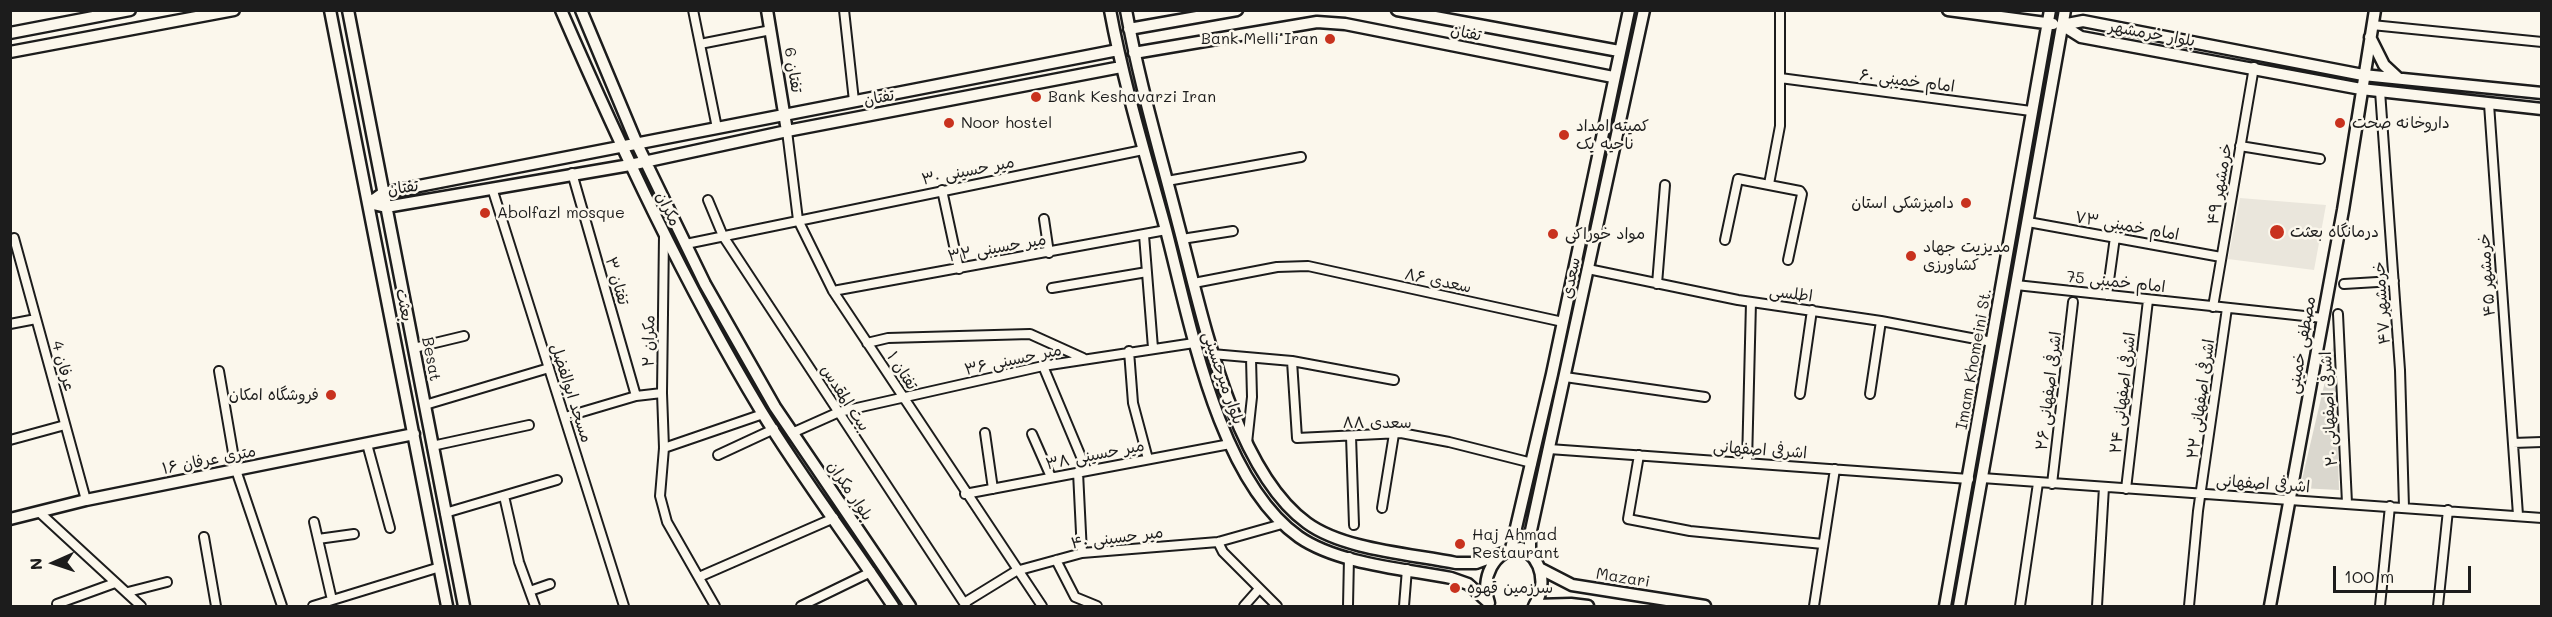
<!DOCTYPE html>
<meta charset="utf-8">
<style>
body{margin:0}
#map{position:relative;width:2552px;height:617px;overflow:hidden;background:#fbf7ec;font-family:Mali,sans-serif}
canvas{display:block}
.frame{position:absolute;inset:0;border:12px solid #1c1c1c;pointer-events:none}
.north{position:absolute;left:24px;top:533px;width:60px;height:60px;-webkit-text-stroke:4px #fbf7ec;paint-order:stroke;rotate:267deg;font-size:16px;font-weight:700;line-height:24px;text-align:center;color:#1c1c1c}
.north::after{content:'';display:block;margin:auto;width:21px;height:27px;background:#1c1c1c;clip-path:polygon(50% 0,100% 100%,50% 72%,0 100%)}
.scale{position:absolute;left:2333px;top:566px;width:138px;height:27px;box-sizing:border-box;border:3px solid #1c1c1c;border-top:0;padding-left:8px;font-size:18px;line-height:21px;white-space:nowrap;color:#1c1c1c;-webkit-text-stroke:4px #fbf7ec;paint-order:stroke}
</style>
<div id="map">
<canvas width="2552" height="617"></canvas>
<div class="frame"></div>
<div class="north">N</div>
<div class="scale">100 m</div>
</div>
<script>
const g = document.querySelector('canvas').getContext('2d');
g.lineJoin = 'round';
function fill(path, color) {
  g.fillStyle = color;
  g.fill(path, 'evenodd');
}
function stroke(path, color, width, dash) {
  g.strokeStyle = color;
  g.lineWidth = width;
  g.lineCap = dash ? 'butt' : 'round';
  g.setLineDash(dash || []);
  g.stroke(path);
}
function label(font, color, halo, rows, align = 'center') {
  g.font = font + ' Mali,"Playpen Sans Arabic",sans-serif';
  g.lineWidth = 5;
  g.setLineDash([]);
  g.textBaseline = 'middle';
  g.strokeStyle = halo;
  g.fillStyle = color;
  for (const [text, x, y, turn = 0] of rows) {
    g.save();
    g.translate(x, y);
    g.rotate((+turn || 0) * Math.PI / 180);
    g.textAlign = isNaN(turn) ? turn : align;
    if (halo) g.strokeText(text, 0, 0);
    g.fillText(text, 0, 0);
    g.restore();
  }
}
fill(new Path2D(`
 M2240,198L2326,205L2314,270L2228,259Z`), '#eae6dc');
fill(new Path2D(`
 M2334,343L2339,490L2300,488Z`), '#dad7ce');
const street = new Path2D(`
 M693,10L717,128
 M844,10L854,101
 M2372,25L2542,42
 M700,44L771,30
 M1780,78L2031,111
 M2380,91L2400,370L2404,507
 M2489,104L2518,515
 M787,131L798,220L833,291L1042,606
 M2240,146L2320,159
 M572,173L636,396
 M1167,181L1301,157
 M1769,184L1780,126V10
 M492,188L624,606
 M942,190L959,269
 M708,200L723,236L966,606
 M1044,219L1049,253
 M2028,222L2221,257
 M664,235L662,393L664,448L660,496L667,522L715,606
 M1144,235L1153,348
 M14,238L86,500
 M1182,239L1233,231
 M1725,240L1738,179L1800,191L1802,194L1788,260
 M686,244L1143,150
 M1588,269L1738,300L1881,321L1992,342
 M1194,283L1277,267L1308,266L1563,322
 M1657,284L1665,185
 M2344,284L2394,281
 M2016,285L2323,318
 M1052,288L1147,272
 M833,291L1166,230
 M2107,295L2115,237
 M2213,307L2254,67
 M2338,314L2347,503
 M10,324L36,319
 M867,343L888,338L1030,334L1083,358
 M414,348L464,336
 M1129,351L1133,403L1148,459
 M1212,354L1292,361L1394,380
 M1292,361L1297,438L1401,433L1449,442L1532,463
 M1043,366L1087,471
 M219,371L236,470L282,606
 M1565,377L1705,397
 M1800,394L1812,310
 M1870,394L1881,321
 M425,405L549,368
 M565,417L636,396L662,393
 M792,433L839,412L1043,366L1194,343
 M985,433L993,489
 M1032,434L1051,477
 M1351,436L1354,525
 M10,440L65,425
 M1247,443L1252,397L1251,358
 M2513,443L2542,442
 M367,444L390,528
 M432,446L529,425
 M664,448L763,414
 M1549,449L1969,479
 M718,455L774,429
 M1639,455L1628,519L1690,531L1823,544
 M1747,463L1751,302
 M1078,472L1082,553
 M1982,478L2542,518
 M2052,484L2073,302
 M2126,489L2148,300
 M965,494L1230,444
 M504,496L519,562L535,606
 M1382,508L1394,434
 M39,512L141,606
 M445,513L557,480
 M314,522L332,600
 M204,537L216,606
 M318,539L354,534
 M1218,542L1223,552L1277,606
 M1056,560L1075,597L1097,606
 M699,577L834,518
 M530,591L550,584
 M128,592L167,582
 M964,603L1016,571L1082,553L1218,542L1282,524
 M57,604L115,583
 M313,606L440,567
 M801,606L871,572
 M1244,606L1259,589
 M1348,606L1349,557
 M1404,606L1407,569
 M1814,606L1835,469
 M2020,606L2038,483
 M2097,606L2104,487
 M2189,606L2198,511L2227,308
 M2380,606L2390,506
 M2438,606L2448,510`);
const secondary = new Path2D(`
 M330,10L447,606
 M348,10L464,606
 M561,10C621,148 684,283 761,411C802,478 850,541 893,606
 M581,10L637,144L705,284L775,407L910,606
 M767,10L787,131
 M1110,10C1124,85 1146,157 1166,230C1190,322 1218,480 1299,537C1338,564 1405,569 1451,578L1468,584L1488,602
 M1126,10C1139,82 1160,152 1178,223C1201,309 1232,469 1307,523C1344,550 1412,554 1456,563H1476L1503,553
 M1397,10L1619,51
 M1948,10L2053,24
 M1129,29L1237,10
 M10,33L130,10
 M2370,37L2384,65L2398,78
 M10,52L234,10
 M1134,53L1317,22L1345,24L1613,77
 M2542,93L2363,75L2083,21L2062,25L2081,37L2361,89L2542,109
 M369,203L386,207L630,165L787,131L1121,67
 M369,203L383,193L1118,50
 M10,519L86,500L414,434
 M1511,549L1552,374L1629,10
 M1530,553V535L1644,10
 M1539,568L1572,585L1705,606
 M1489,603C1480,579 1493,550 1521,548C1543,559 1547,586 1534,606
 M1536,605L1571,604L1588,606
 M1945,606L2050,10
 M1959,606L2065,10
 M2270,606L2343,210L2375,10`);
stroke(street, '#1c1c1c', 12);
stroke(secondary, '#1c1c1c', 15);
stroke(street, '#fbf7ec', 8);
stroke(secondary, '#fbf7ec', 10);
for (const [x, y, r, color] of [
 [1330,39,6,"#c8321e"],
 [1036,97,6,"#c8321e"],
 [949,123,6,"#c8321e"],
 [2340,123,6,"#c8321e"],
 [1564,135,6,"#c8321e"],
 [1966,203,6,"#c8321e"],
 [485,213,6,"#c8321e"],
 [2277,232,8,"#c8321e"],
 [1553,234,6,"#c8321e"],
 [1911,256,6,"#c8321e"],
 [331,395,6,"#c8321e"],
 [1460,544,6,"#c8321e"],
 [1455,588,6,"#c8321e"]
]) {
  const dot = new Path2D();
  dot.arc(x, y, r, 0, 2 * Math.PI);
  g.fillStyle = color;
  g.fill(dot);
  stroke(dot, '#fbf7ec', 2);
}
label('16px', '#1c1c1c', '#fbf7ec', [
 ["تفتان",1466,33,11],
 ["بلوار خرمشهر",2152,34,10],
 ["تفتان 6",793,70,81],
 ["امام خمینی ۶۰",1907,81,7],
 ["تفتان",879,98,-11],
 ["میر حسینی ۳۰",968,171,-11],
 ["خرمشهر ۴۹",2220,184,-80],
 ["تفتان",403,188,-8],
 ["مکران",668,209,64],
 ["امام خمینی ۷۳",2127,226,10],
 ["میر حسینی ۳۲",997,248,-10],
 ["خرمشهر ۴۵",2487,275,-94],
 ["سعدی",1571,278,-78],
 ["تفتان ۳",617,281,74],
 ["سعدی ۸۶",1438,281,12],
 ["امام خمینی 75",2116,282,6],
 ["اطلسی",1791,294,7],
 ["خرمشهر ۴۷",2382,303,-94],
 ["بعثت",404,305,79],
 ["مکران ۲",649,341,-89],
 ["مصطفی خمینی",2302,345,-80],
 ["Besat",431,359,79],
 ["Imam Khomeini St.",1974,359,-80],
 ["میر حسینی ۳۶",1013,360,-12],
 ["عرفان 4",63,366,75],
 ["تفتان ۱",902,371,57],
 ["بلوار میرحسینی",1223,378,71],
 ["اشرفی اصفهانی ۲۶",2049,391,-83],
 ["مسجد ابوالفضل",571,393,72],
 ["اشرفی اصفهانی ۲۴",2123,393,-83],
 ["بیت المقدس",845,398,57],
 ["اشرفی اصفهانی ۲۲",2201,399,-82],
 ["اشرفی اصفهانی ۲۰",2329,409,-93],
 ["سعدی ۸۸",1377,423],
 ["اشرفی اصفهانی",1760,450,4],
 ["میر حسینی ۳۸",1095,455,-11],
 ["۱۶ متری عرفان",209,460,-11],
 ["اشرفی اصفهانی",2263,484,4],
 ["بلوار مکران",850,491,56],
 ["میر حسینی ۴۰",1117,538,-7],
 ["Mazari",1623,578,9]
]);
label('16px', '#1c1c1c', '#fbf7ec', [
 ["Bank Melli Iran",1318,39,"right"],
 ["Bank Keshavarzi Iran",1048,97],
 ["Noor hostel",961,123],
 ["داروخانه صحت",2352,123],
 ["کمیته امداد",1576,126],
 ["ناحیه یک",1576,144],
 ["دامپزشکی استان",1954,203,"right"],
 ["Abolfazl mosque",497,213],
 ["درمانگاه بعثت",2290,232],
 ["مواد خوراکی",1565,234],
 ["مدیزیت جهاد",1923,247],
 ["کشاورزی",1923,265],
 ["فروشگاه امکان",319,395,"right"],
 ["Haj Ahmad",1472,535],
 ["Restaurant",1472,553],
 ["سرزمین قهوه",1467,588]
], 'left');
</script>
